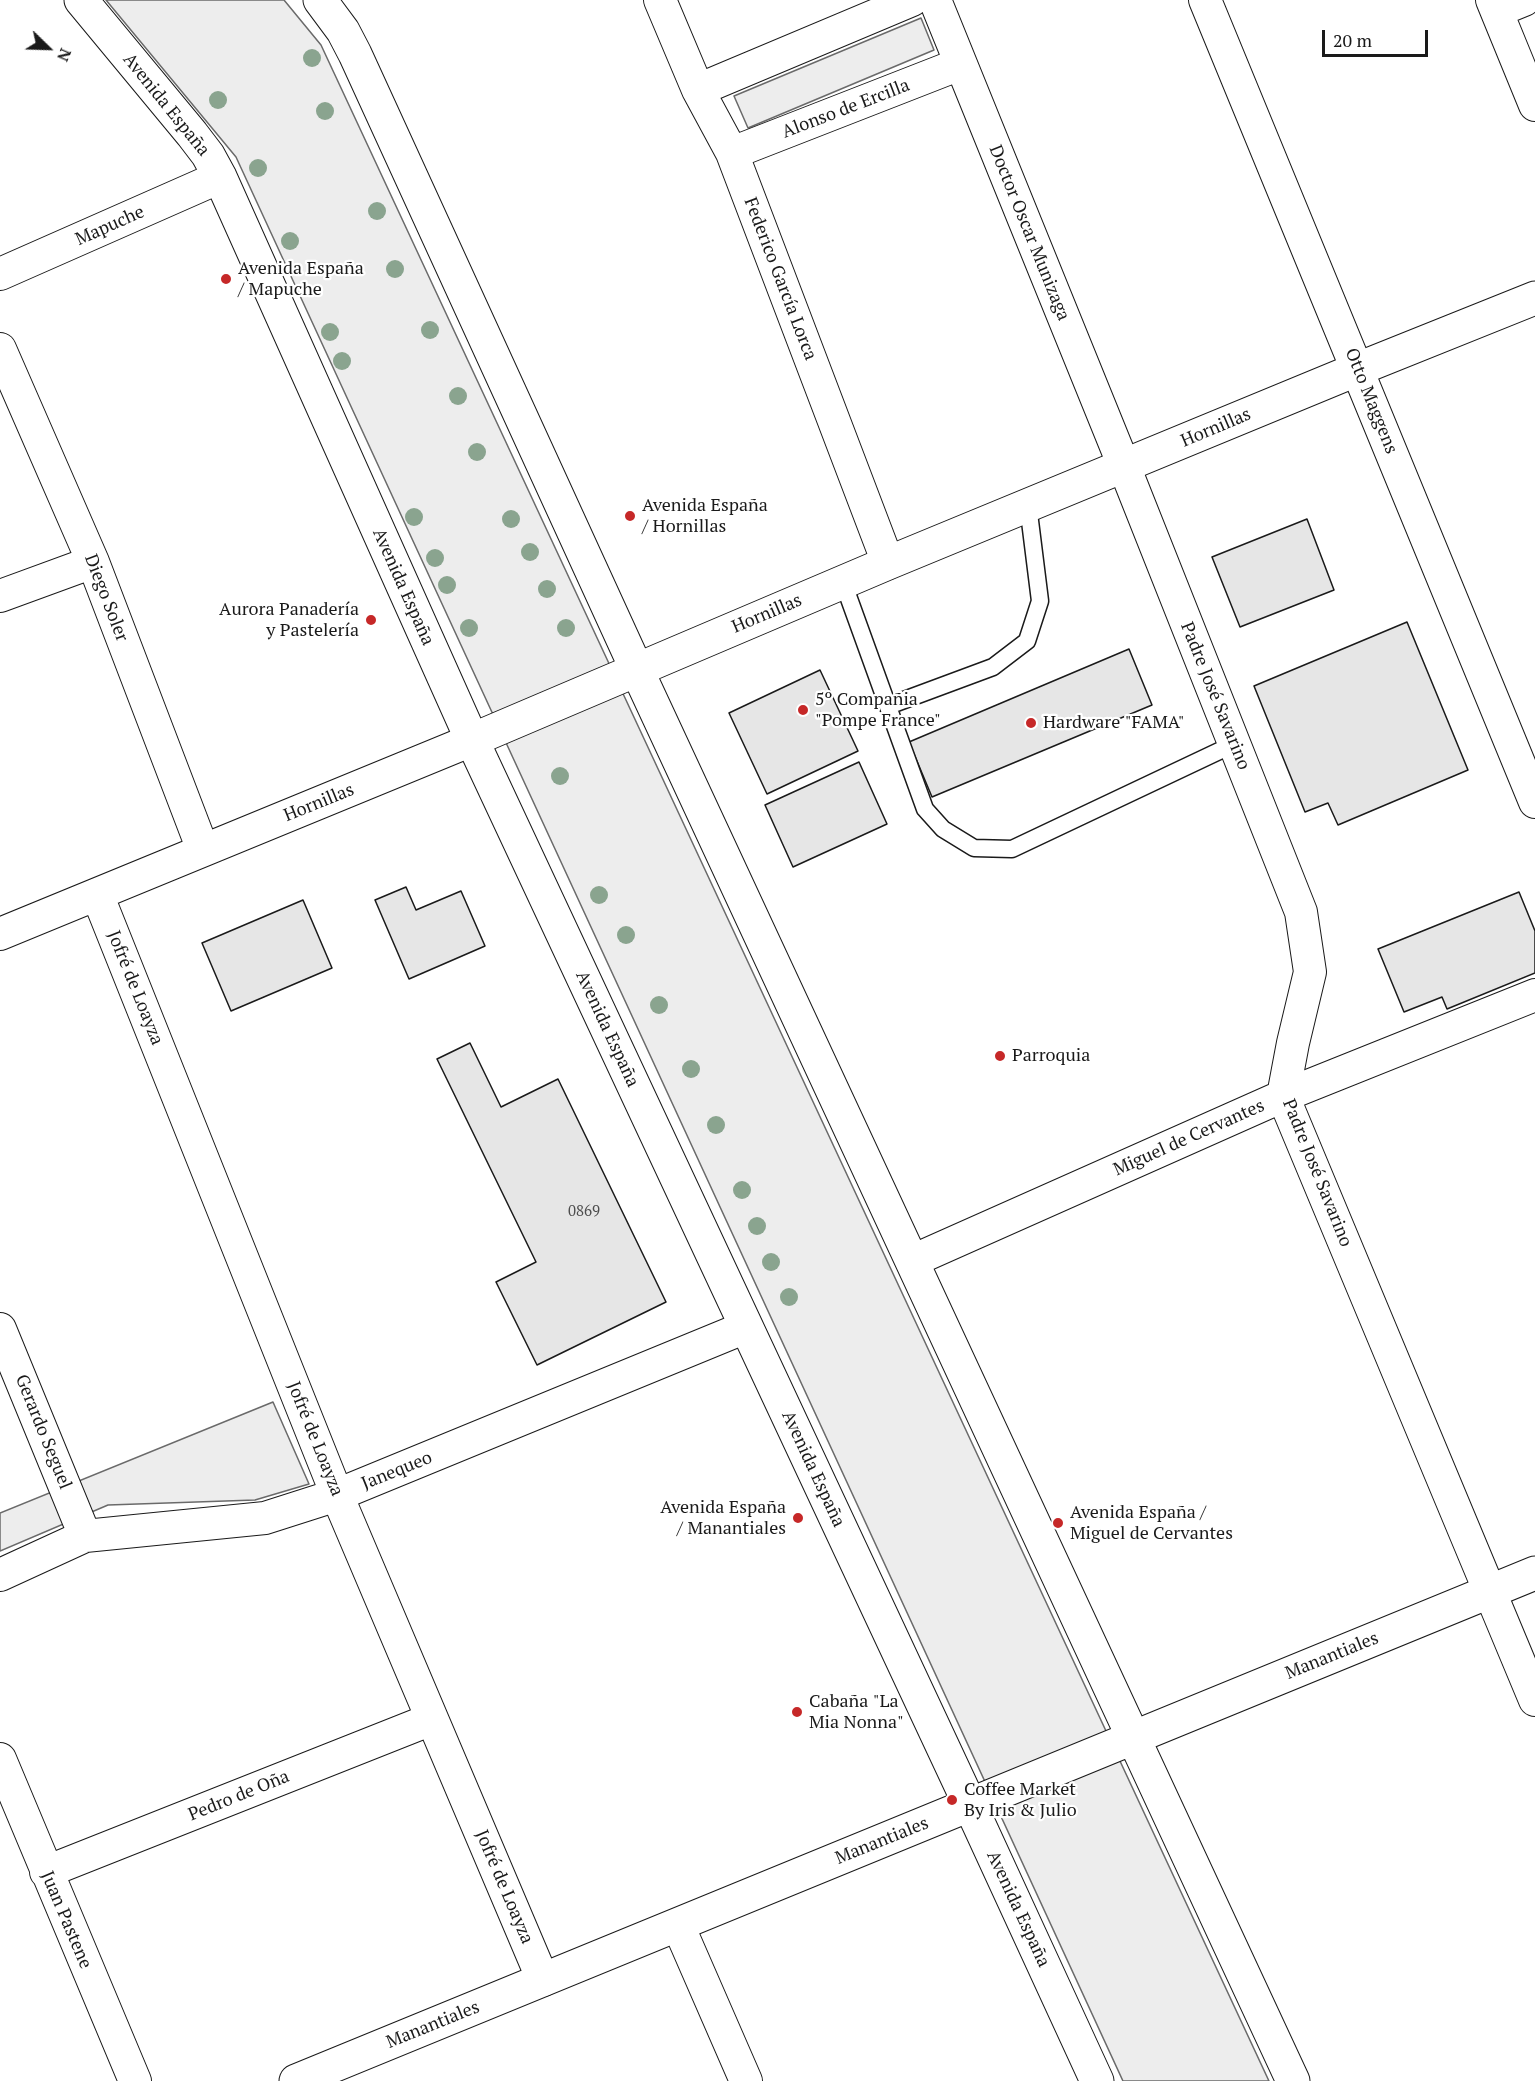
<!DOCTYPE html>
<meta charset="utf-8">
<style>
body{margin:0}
#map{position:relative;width:1535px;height:2081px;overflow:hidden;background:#fff;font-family:"PT Serif",serif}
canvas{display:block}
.north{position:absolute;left:18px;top:18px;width:60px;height:60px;-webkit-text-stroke:4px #fff;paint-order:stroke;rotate:113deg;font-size:16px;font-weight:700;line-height:24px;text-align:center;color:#1a1a1a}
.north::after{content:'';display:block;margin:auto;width:21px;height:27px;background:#1a1a1a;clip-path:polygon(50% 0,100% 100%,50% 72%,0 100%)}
.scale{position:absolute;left:1322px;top:30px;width:106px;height:27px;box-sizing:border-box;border:3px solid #1a1a1a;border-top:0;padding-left:8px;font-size:18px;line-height:21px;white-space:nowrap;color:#1a1a1a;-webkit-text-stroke:4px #fff;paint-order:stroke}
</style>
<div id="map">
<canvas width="1535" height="2081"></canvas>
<div class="north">N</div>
<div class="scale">20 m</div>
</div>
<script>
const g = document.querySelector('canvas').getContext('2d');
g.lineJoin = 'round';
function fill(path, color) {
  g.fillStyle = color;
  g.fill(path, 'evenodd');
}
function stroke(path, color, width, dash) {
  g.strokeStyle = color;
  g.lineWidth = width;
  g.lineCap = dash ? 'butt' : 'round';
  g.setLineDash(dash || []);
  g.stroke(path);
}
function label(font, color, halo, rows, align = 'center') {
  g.font = font + ' "PT Serif",serif';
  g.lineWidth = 4.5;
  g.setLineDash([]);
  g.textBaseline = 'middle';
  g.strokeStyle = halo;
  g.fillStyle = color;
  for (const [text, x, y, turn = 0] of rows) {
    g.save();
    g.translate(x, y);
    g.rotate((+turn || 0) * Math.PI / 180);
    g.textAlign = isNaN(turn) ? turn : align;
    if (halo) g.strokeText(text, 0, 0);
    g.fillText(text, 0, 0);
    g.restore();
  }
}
const built = new Path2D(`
 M106,0H284L321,45L1269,2081H1123L236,157Z
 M921,18L934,50L748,128L734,96Z
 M273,1402L309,1484L255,1500L108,1505L0,1551V1513Z`);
fill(built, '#ededed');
stroke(built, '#6a6a6a', 1.5);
const building = new Path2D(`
 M1307,519L1334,590L1240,627L1212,557Z
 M1407,622L1468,770L1338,825L1328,803L1305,812L1254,686Z
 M1129,649L1152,705L932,797L909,742Z
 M820,670L858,751L767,794L729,713Z
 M859,762L887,824L793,867L765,805Z
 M406,887L416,910L461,891L485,946L409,979L375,900Z
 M1519,892L1535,931V973L1447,1009L1442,997L1404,1012L1378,949Z
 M303,900L332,968L231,1011L202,943Z
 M470,1043L501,1107L558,1079L666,1302L537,1365L496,1282L536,1262L437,1059Z`);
fill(building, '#e6e6e6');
stroke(building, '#1a1a1a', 1.5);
const lane = new Path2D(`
 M843,582L925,809L943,829L974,848L1012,849L1234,744
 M888,706L993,667L1027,641L1040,601L1028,505`);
const street = new Path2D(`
 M660,0L698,90L732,153L888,563
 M935,0L1124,466L1301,912L1310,972L1293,1043L1283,1096L1535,1700
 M1205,0L1535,802
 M1492,0L1535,105
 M1497,11L1524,0
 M698,90L912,0
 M732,153L960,64
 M0,274L220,177
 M0,349L93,562L203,850
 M0,596L93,562
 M97,894L337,1495L543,1980
 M0,934L472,740
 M912,1261L1283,1096L1535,995
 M0,1329L85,1536
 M0,1575L85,1536L265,1518L337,1495L746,1327
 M0,1759L135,2081
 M46,1872L432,1719
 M678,1925L746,2081`);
const secondary = new Path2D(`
 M81,0L192,134L208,155L220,177L472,740L970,1805L1097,2081
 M320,0L343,31L355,54L636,668L1293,2081
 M472,740L888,563L1358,369L1535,298
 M296,2081L1535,1573`);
stroke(lane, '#1a1a1a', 19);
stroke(street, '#1a1a1a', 34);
stroke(secondary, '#1a1a1a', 35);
stroke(lane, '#fff', 16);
stroke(street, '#fff', 32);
stroke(secondary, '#fff', 33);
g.fillStyle = '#8aa48f';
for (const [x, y] of [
 [312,58],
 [218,100],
 [325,111],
 [258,168],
 [377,211],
 [290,241],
 [395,269],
 [430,330],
 [330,332],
 [342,361],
 [458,396],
 [477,452],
 [414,517],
 [511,519],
 [530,552],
 [435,558],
 [447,585],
 [547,589],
 [469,628],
 [566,628],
 [560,776],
 [599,895],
 [626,935],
 [659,1005],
 [691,1069],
 [716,1125],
 [742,1190],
 [757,1226],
 [771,1262],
 [789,1297]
]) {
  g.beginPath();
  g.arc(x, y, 9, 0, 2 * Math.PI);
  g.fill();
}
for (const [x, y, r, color] of [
 [226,279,6,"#c62828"],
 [630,516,6,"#c62828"],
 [371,620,6,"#c62828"],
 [803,710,6,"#c62828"],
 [1031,723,6,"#c62828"],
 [1000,1056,6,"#c62828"],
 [798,1518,6,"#c62828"],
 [1058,1523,6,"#c62828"],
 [797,1712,6,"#c62828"],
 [952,1800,6,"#c62828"]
]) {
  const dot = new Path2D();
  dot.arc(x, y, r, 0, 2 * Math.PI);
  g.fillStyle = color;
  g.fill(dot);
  stroke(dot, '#fff', 2);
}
label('15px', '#4d4d4d', null, [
 ["0869",584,1212]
]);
label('18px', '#1a1a1a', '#fff', [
 ["Avenida España",166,105,51],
 ["Alonso de Ercilla",846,109,-21],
 ["Mapuche",110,226,-24],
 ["Doctor Oscar Munizaga",1029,233,68],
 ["Federico García Lorca",780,279,69],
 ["Otto Maggens",1371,401,68],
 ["Hornillas",1216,428,-23],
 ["Avenida España",403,587,66],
 ["Diego Soler",106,598,69],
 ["Hornillas",767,614,-23],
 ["Padre José Savarino",1215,696,68],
 ["Hornillas",319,803,-22],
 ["Jofré de Loayza",135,988,68],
 ["Avenida España",607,1029,65],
 ["Miguel de Cervantes",1189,1138,-24],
 ["Padre José Savarino",1317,1173,68],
 ["Gerardo Seguel",43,1432,68],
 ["Jofré de Loayza",315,1439,68],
 ["Avenida España",813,1469,65],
 ["Janequeo",397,1471,-22],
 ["Manantiales",1332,1656,-22],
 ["Pedro de Oña",239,1796,-22],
 ["Manantiales",882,1841,-22],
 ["Jofré de Loayza",504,1887,67],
 ["Avenida España",1018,1909,65],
 ["Juan Pastene",66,1920,67],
 ["Manantiales",433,2025,-22]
]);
label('18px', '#1a1a1a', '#fff', [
 ["Avenida España",238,269],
 ["/ Mapuche",238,290],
 ["Avenida España",642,506],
 ["/ Hornillas",642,527],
 ["Aurora Panadería",359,610,"right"],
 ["y Pastelería",359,631,"right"],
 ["5º Compañia",815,700],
 ["\"Pompe France\"",815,721],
 ["Hardware \"FAMA\"",1043,723],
 ["Parroquia",1012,1056],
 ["Avenida España",786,1508,"right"],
 ["/ Manantiales",786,1529,"right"],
 ["Avenida España /",1070,1513],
 ["Miguel de Cervantes",1070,1534],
 ["Cabaña \"La",809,1702],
 ["Mia Nonna\"",809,1723],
 ["Coffee Market",964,1790],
 ["By Iris & Julio",964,1811]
], 'left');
</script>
